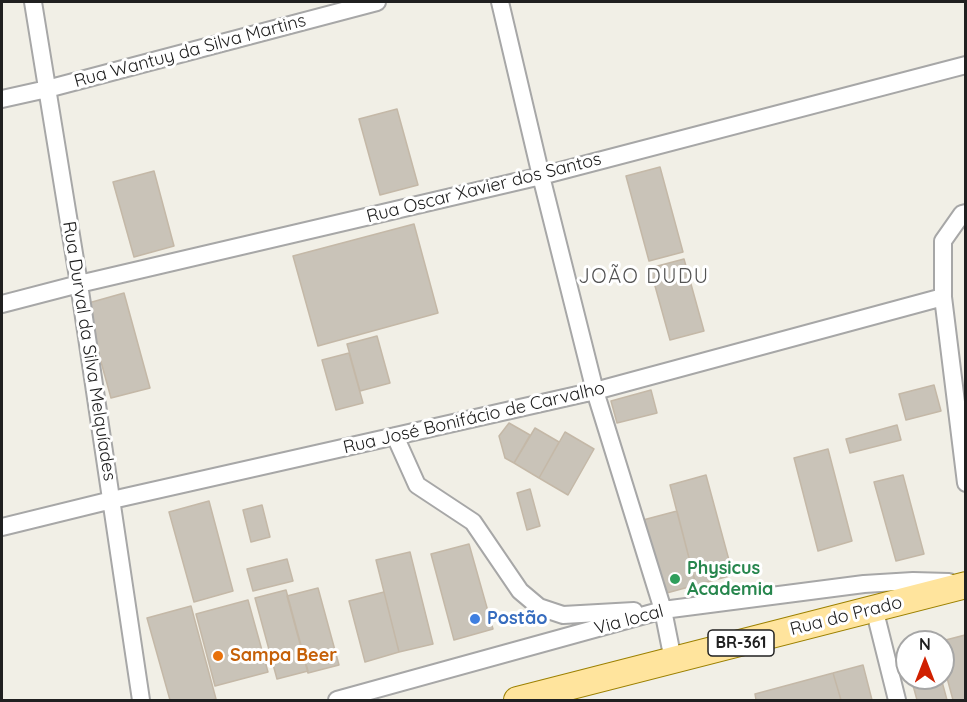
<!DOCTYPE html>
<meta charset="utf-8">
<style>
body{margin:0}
#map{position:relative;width:967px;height:702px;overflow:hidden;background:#f1efe6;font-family:Quicksand,sans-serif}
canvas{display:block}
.frame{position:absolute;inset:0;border:3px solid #202020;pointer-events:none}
.north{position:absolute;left:895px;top:630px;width:60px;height:60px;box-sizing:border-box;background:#fff;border:2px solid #a6a6a6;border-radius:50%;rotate:0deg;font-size:16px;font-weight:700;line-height:24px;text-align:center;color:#202020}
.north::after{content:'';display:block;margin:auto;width:21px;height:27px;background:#d02000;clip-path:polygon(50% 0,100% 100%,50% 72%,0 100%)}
</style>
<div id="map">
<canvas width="967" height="702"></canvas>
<div class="frame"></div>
<div class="north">N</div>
</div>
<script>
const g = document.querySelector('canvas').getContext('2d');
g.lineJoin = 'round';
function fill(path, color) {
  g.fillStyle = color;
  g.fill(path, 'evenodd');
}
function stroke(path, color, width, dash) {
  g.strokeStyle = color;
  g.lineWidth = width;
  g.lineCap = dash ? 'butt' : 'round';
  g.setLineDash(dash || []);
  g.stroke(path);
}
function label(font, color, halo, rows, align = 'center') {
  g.font = font + ' Quicksand,sans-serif';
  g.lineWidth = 6;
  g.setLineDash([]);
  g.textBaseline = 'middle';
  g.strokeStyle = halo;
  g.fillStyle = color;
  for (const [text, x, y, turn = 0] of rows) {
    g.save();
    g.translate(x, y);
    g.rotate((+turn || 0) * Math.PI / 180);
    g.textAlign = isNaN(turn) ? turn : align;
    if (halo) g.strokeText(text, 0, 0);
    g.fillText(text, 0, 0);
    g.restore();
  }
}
const building = new Path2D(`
 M397,109L418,185L380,195L359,119Z
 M660,167L683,252L649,261L626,176Z
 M154,171L174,246L134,257L113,182Z
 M414,224L438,313L318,346L293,256Z
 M684,259L704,331L670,340L650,268Z
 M124,293L150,388L111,398L85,304Z
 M377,336L390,383L360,391L347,344Z
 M349,353L363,403L336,410L322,360Z
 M934,385L941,411L906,420L899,394Z
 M651,390L657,413L617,423L611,401Z
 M509,423L530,435L514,463L505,458L499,436Z
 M897,425L901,440L850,453L846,439Z
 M535,428L559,442L539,478L514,463Z
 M565,432L594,449L568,495L539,478Z
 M828,449L852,541L818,551L794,458Z
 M706,475L733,575L696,585L670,485Z
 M903,475L924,554L896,561L874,482Z
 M530,489L540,526L527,530L517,493Z
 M209,501L233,591L194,602L169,512Z
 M262,505L270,537L251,542L243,510Z
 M677,511L696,585L663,594L643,520Z
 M469,544L493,629L454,640L431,554Z
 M410,552L433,644L399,652L376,560Z
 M287,559L293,581L253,591L247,569Z
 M318,588L339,665L308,673L287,596Z
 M286,590L308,671L277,679L255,598Z
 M384,592L399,652L365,662L349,601Z
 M248,600L268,672L215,686L196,614Z
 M191,606L216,699L212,700H170L147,618Z
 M965,635L966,700H953L943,663V642H938Z
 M863,665L872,700H841L833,673Z
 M833,673L841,700H756L755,694Z
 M911,678H941L947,700H917Z`);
fill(building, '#c9c3b8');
stroke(building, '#c4b8a7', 1.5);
const street = new Path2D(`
 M33,2L79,284L141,700
 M500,2L541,176L595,391L663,610L673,660
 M2,99L47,89L377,2
 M966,213L962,214L943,241V297L966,483
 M2,304L79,284L541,176L966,65
 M395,436L417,485L473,522L520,591L539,607L563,615L634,611
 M2,527L112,500L595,391L943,297
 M874,608L897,700
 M337,700L663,610L864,584L913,581L949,582`);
const primary = new Path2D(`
 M517,700L966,585`);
stroke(street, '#a7a7a7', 20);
stroke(primary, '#9c8000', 28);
stroke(street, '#fff', 16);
stroke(primary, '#ffe49d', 26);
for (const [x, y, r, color] of [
 [675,579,6,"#2e9e5b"],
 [475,619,6,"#3f7fe0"],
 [218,656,6,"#e8710a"]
]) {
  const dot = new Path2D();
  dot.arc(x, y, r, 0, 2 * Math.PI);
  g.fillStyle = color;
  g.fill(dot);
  stroke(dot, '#fff', 2);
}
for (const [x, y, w] of [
 [741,643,66]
]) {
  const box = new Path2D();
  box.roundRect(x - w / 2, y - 13, w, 26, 4.5);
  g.fillStyle = '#fff';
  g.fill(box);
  stroke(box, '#202020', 1.5);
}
label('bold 16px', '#202020', null, [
 ["BR-361",741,643]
]);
label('18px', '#202020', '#fff', [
 ["Rua Wantuy da Silva Martins",190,51,-15],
 ["Rua Oscar Xavier dos Santos",484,188,-14],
 ["Rua Durval da Silva Melquíades",89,351,81],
 ["Rua José Bonifácio de Carvalho",474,418,-13],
 ["Rua do Prado",846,616,-14],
 ["Via local",629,620,-15]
]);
label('bold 18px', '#27864d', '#fff', [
 ["Physicus",687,569],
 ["Academia",687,590]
], 'left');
label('bold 18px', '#366cbe', '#fff', [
 ["Postão",487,619]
], 'left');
label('bold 18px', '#c56008', '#fff', [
 ["Sampa Beer",230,656]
], 'left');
g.letterSpacing = '1.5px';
label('20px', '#535353', '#fff', [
 ["JOÃO DUDU",644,277]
]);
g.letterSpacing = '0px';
</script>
